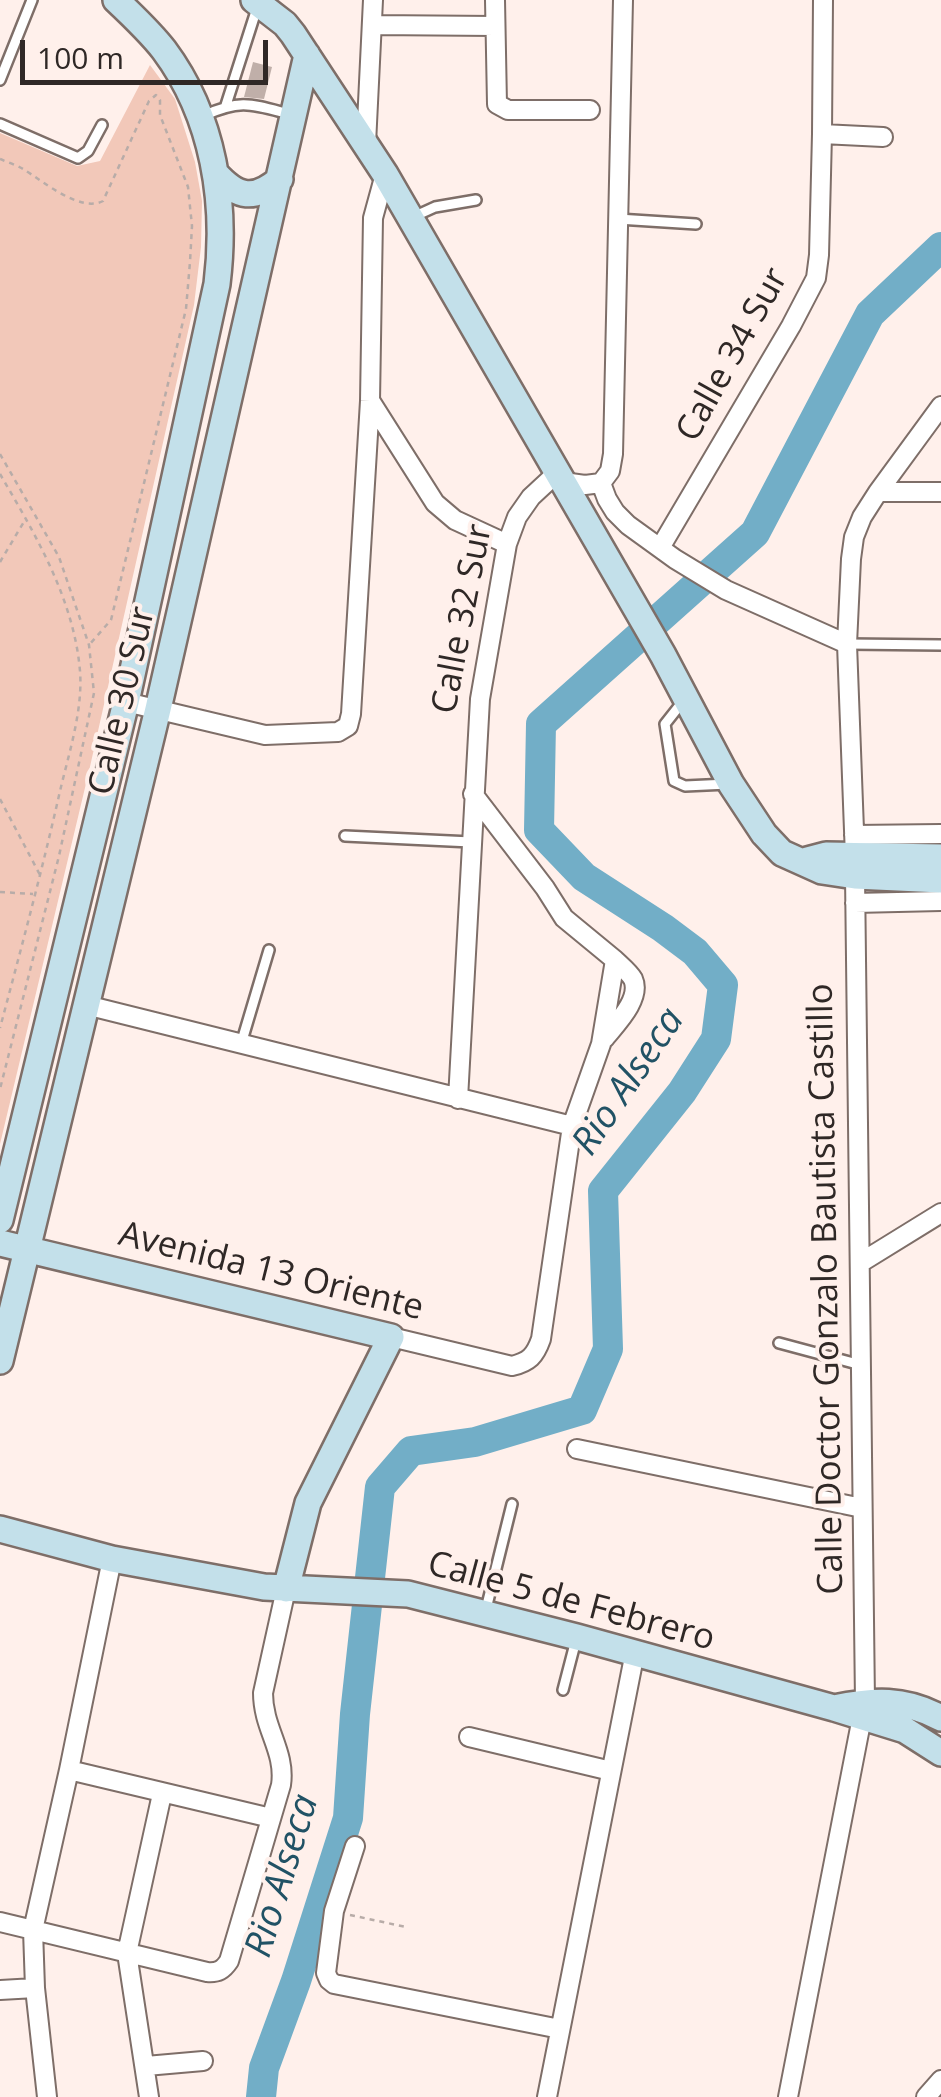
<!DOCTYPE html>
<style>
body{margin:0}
#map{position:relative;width:941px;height:2097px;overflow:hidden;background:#fff0eb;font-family:"Open Sans",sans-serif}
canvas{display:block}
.scale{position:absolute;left:20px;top:40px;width:248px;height:45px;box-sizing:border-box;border:5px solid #2f2826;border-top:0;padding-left:12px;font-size:30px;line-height:35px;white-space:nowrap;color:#2f2826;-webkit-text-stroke:8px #fff0eb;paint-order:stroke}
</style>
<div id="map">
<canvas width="941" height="2097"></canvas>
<div class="scale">100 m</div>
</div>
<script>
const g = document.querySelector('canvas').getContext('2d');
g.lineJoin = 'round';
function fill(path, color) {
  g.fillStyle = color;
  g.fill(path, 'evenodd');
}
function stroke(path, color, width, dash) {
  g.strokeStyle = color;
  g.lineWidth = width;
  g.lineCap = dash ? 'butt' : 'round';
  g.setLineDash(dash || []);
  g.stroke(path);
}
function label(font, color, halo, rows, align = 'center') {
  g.font = font + ' "Open Sans",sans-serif';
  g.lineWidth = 8;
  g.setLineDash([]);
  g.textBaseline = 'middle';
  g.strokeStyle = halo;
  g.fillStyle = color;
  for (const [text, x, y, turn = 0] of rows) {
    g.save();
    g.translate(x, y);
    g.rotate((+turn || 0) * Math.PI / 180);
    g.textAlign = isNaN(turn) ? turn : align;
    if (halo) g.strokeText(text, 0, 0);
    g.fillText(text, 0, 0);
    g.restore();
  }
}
fill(new Path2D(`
 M150,65L175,99L195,162L202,201L201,247L194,305L89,771L0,1144V133L77,166L100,161Z`), '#f2c8b9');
stroke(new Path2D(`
 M261,2097L264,2068L296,1981L348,1818L355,1714L380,1487L411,1451L475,1442L582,1410L608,1349L603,1191L682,1092L716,1039L723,985L695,952L663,928L584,877L539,830L541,724L755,533L870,314L941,247`), '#72aec7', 30);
fill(new Path2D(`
 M253,62L272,67L264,99L244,97Z`), '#c0afa9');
const lane = new Path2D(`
 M0,80L32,0
 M226,105L257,8
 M203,116C241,99 251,104 289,114
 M0,124L78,158L88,151L102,125
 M413,217L435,207L476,200
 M618,219L696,224
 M847,644L941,645
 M684,700L665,724L674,781L685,786L728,784
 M345,836L471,842
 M241,1044L269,950
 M779,1343L861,1365
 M485,1613L512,1504
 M563,1690L576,1640`);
const street = new Path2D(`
 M495,0L497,104L508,110H590
 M373,25L495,26
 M822,134L883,137
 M366,144L373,0
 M371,402L435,503L455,520L507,544
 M563,482L585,485L601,483L610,471L613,454L623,0
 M601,483L607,499L615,512L628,525L675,559L726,590L847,644
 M878,492H941
 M660,548L791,326L816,278L819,255L822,134L823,0
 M126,702L265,735L338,732L348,726L351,714L370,401L373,218L385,174
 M854,835L941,834
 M855,857L847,644L851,559L854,537L862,517L878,492L941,406
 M855,903L941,901
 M86,1005L572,1126
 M604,1039C615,1025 642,999 633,979C629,972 620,965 615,960
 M458,1099L480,699L507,544L517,517L531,497L558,472
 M860,1263L941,1213
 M391,1337L512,1366C529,1362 535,1356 541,1339L572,1126L601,1044L615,960L564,918L545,888L473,794
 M577,1449L862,1508
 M469,1737L611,1771
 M69,1770L271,1818
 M355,1846L334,1911L326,1973L329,1980L334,1984L560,2029
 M0,1922L207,1972C218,1973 223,1970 229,1961L281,1785C286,1751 263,1729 263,1693L286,1589
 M0,1990L35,1988
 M146,2066L203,2061
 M47,2097L35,1988L33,1930L69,1770L112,1559
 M149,2097L127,1953L162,1794
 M547,2097L635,1652
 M788,2097L865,1702L855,876
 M926,2097L941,2080`);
const secondary = new Path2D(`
 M254,0L285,24L293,34L385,174L663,655L731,784L764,834L782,853L822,871L855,876L941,880
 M216,174C238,198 254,201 280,179
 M807,860L826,855L941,857
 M0,1220L126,702L217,284C227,203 214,117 164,50C150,32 133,16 116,0
 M0,1243L391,1337L308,1503L286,1589
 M0,1361L158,709L307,55
 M0,1529L112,1559L264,1587L408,1594L577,1637L834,1708L905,1730L941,1753
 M834,1708C874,1700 904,1698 941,1718`);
stroke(lane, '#7e6e68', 14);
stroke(street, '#7e6e68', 22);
stroke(secondary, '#7e6e68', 30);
stroke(new Path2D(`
 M0,159C7,162 16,165 23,169C43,181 80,213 103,201L149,101L156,95L160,100V115L188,187L192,226L190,262L186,309L111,620L89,645
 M0,454L59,557L89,645L94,693L59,856L0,1089
 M0,474C35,534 74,599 80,671C83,710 69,753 60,791C42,871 21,949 0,1028
 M0,562L25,520
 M0,799L40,875
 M0,892L33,894
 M350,1915L406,1927`), '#b8aca8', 2.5, [5, 5]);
stroke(lane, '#fff', 9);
stroke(street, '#fff', 18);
stroke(secondary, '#c3e0ea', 25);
label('35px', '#2f2826', '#fff0eb', [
 ["Calle 34 Sur",733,355,-61],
 ["Calle 32 Sur",463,619,-79],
 ["Calle 30 Sur",123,701,-77],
 ["Avenida 13 Oriente",271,1272,14],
 ["Calle Doctor Gonzalo Bautista Castillo",827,1289,-91],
 ["Calle 5 de Febrero",571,1602,15]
]);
label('italic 38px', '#215265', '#fff0eb', [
 ["Rio Alseca",629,1082,-56],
 ["Rio Alseca",283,1876,-73]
]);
</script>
